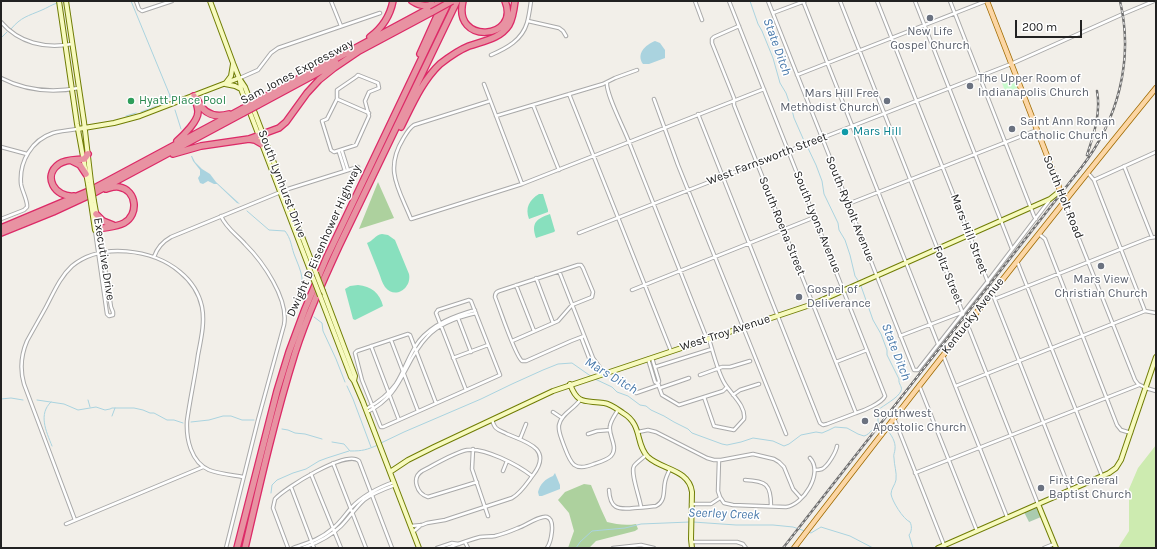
<!DOCTYPE html>
<style>
body{margin:0}
#map{position:relative;width:1157px;height:549px;overflow:hidden;background:#f2efe9;font-family:Karla,sans-serif}
canvas{display:block}
.frame{position:absolute;inset:0;border:2px solid #222;pointer-events:none}
.scale{position:absolute;left:1015px;top:20px;width:67px;height:18px;box-sizing:border-box;border:2px solid #222;border-top:0;padding-left:5px;font-size:12px;line-height:14px;white-space:nowrap;color:#222;-webkit-text-stroke:3px #fff;paint-order:stroke}
</style>
<div id="map">
<canvas width="1157" height="549"></canvas>
<div class="frame"></div>
<div class="scale">200 m</div>
</div>
<script>
const g = document.querySelector('canvas').getContext('2d');
g.lineJoin = 'round';
function fill(path, color) {
  g.fillStyle = color;
  g.fill(path, 'evenodd');
}
function stroke(path, color, width, dash) {
  g.strokeStyle = color;
  g.lineWidth = width;
  g.lineCap = dash ? 'butt' : 'round';
  g.setLineDash(dash || []);
  g.stroke(path);
}
function label(font, color, halo, rows, align = 'center') {
  g.font = font + ' Karla,sans-serif';
  g.lineWidth = 3;
  g.setLineDash([]);
  g.textBaseline = 'middle';
  g.strokeStyle = halo;
  g.fillStyle = color;
  for (const [text, x, y, turn = 0] of rows) {
    g.save();
    g.translate(x, y);
    g.rotate((+turn || 0) * Math.PI / 180);
    g.textAlign = isNaN(turn) ? turn : align;
    if (halo) g.strokeText(text, 0, 0);
    g.fillText(text, 0, 0);
    g.restore();
  }
}
fill(new Path2D(`
 M1156,445V548H1118L1129,531V489L1138,468Z`), '#cdebb0');
fill(new Path2D(`
 M378,182L394,218L359,229Z
 M584,484L591,485L601,509L607,522C616,524 625,526 636,524L638,529L635,531L596,541L589,548H568L574,531L569,513L558,500L565,492Z`), '#add19e');
fill(new Path2D(`
 M1036,507L1041,517L1029,522L1024,512Z`), '#aacbaf');
fill(new Path2D(`
 M1014,79L1019,92L1007,96L1002,83Z`), '#c8facc');
fill(new Path2D(`
 M539,194H543L548,210V212L529,219C525,208 529,200 539,194Z
 M550,214L555,231L554,232L536,238C531,223 536,219 550,214Z
 M382,234L388,235L395,240L409,274C412,288 395,300 385,287C382,283 381,278 379,273C375,263 371,253 367,243C373,241 375,235 382,234Z
 M358,285C371,286 380,293 383,306L355,320L353,319L345,289L350,286Z`), '#88e0be');
fill(new Path2D(`
 M655,41L660,43L665,50V58L649,64H643C636,54 645,45 655,41Z
 M191,156H192L195,162L202,169L210,174L216,182L240,204L237,203L217,184H214L208,181L203,184L200,183L198,178L200,175V170L193,161Z
 M555,473L560,485V489L542,496H539L538,492C540,484 545,479 553,476Z`), '#aad3df');
stroke(new Path2D(`
 M131,1L171,98
 M750,1L758,24L762,31L773,58L780,83L786,93L792,110L794,118L805,143
 M11,29C21,17 28,16 42,10C47,8 51,5 57,3
 M1,38L7,32
 M175,110L181,129
 M141,112L165,103L168,100L170,95
 M126,116L136,113
 M807,146L816,165L822,181L824,194L838,223L839,230L845,240L850,255L855,276L859,282
 M247,211L269,230L285,231C291,239 291,245 294,254C297,262 301,270 302,278C302,289 296,289 301,302
 M861,286L873,320L881,334L887,350V355L899,379C898,384 903,387 901,391C898,398 884,405 878,410V422L884,428
 M314,317L322,323L323,331L336,359L345,382
 M595,379L612,387L617,392L628,396L640,405L646,406L651,410L664,416L674,422L688,429L692,433L722,444L727,445L741,442L753,438L773,441L784,446L789,444L801,435L816,432L822,433L829,430L835,427L847,428L858,434L864,436C871,434 873,427 879,423
 M347,386L353,399L371,447
 M1,399L11,398L23,400
 M37,400L64,404L78,410L96,407L105,410L110,409L112,408H134L143,410L150,413H154L167,420H174L183,423
 M88,400L90,407
 M51,402C38,414 46,431 52,446
 M112,416L115,408
 M191,422L209,420L223,416H231L242,420H254
 M282,429L288,430L295,433L305,434L322,439
 M887,430C891,434 896,442 895,449C895,452 893,455 894,458C894,465 897,472 896,480C895,485 891,489 891,494C892,501 903,519 910,522C912,526 912,531 909,535L913,548
 M332,442L344,444L350,451C363,451 366,450 378,445
 M381,443L404,432L481,399L512,384L543,370L558,364L572,363L592,377
 M271,493L272,485L277,480L293,473L306,469L319,461L327,458L349,451
 M693,522L736,525H773L793,527L805,531
 M808,532L811,533L821,527L824,528L850,536L873,548
 M576,548L580,542L592,531L625,528L641,524L690,522`), '#aad3df', 1);
const street = new Path2D(`
 M136,1L139,9L142,11L172,1
 M331,1L341,26
 M695,1L702,20
 M768,1L914,370H918L988,281L1049,201
 M803,1L938,344
 M840,1L1038,504
 M877,1L1070,490
 M915,1L1012,249
 M950,1L1034,216L1036,219
 M773,13L805,1
 M528,21L559,28L563,31L566,36
 M1,22C19,43 45,49 72,44
 M739,26L714,37L712,39V43L734,98V105L856,413
 M491,55C507,48 522,40 527,23C529,16 530,8 531,1
 M358,75L378,83L379,88L369,92L365,101L369,116L356,145L334,152L331,150L322,121L327,119L337,99V90L356,77Z
 M797,75L986,1
 M1,78C26,91 52,93 79,88
 M240,78L258,70L271,53L278,48L380,13
 M607,82C605,93 625,130 629,142L707,339
 M484,84L522,184
 M569,94L671,351
 M337,99L369,113
 M654,99L678,165L786,434
 M490,101L414,125C409,128 406,134 403,139C384,170 399,189 411,219L522,184L764,89
 M533,105L559,170
 M698,114L820,423L823,425L827,424L856,413C863,411 882,403 885,396L729,1
 M496,116L603,84L615,78L637,70
 M1,147L27,154
 M342,151L348,170
 M339,152L345,171
 M1124,166L1152,237
 M1088,173L1094,180L1145,311
 M1094,180L1156,152
 M1064,201L1135,380L1138,384L1146,388
 M848,204L1037,130
 M221,216C226,228 237,235 245,244C263,262 289,299 284,325L258,420L226,548
 M1,219L24,210L27,207C28,201 22,191 21,184C19,161 32,140 53,133C61,131 70,130 78,129
 M95,230L107,314L109,316L113,315V312L111,307L99,229
 M579,233L1011,64L1123,14L1154,1
 M1039,234L1045,239L1117,425L1121,430L1131,433
 M154,257C157,248 162,242 171,237L288,189L358,167
 M1017,261L1102,476
 M559,271L593,358L604,373
 M536,278L553,323
 M516,285L534,331
 M632,290L815,217
 M995,299L1149,238L1156,237
 M458,318L471,352
 M900,336L963,312
 M581,337L589,358L602,374
 M391,340L418,411
 M512,341L558,321L572,305L592,297L593,292L583,268L581,265H578L499,291C496,292 495,294 495,297C500,309 515,356 522,361H526L571,341L584,336
 M371,346L399,420
 M943,355L1007,517
 M453,358L488,345
 M652,358L659,381L658,384L662,395L679,405L723,391L727,387
 M648,359L655,382L658,384
 M836,362L867,350
 M655,367L712,349
 M700,375L722,367H730L750,361
 M919,385L977,531
 M956,386L1145,311L1156,313
 M660,388L689,378
 M1146,388L1156,391
 M636,393L659,385
 M733,395L740,390L759,384
 M704,397L714,426L734,430L744,419C746,406 732,395 725,384C718,373 713,352 709,339
 M580,400C574,409 561,414 559,425C558,431 561,437 563,443C570,461 572,473 594,464C600,462 607,460 611,456C619,447 608,436 610,426C611,420 615,415 618,410
 M436,403L410,335L408,334L357,351L355,353L362,380L380,425L381,427H383L500,375L471,301L469,300L438,310L436,313L466,390
 M366,409C377,403 388,395 396,384C405,370 409,354 419,341C433,324 454,316 475,310
 M367,412C403,395 403,362 427,337C439,323 458,317 476,313
 M553,412L562,418
 M894,418L944,545
 M638,432L648,430L656,432L707,458L714,460H721L753,454L774,459L779,462L784,467L793,489L801,498
 M588,434L597,431L610,430
 M520,439L526,424
 M473,449L472,469L488,516
 M719,460L718,491L720,497L724,503L733,505L786,507C803,505 824,473 810,458
 M333,463L366,548
 M815,470C818,470 819,470 822,469C828,466 836,452 837,446
 M503,471L507,461
 M915,473L1139,385
 M311,474L341,548
 M745,480C766,481 771,484 771,506
 M477,482L428,497C417,494 411,478 422,471C434,465 455,452 467,450C484,447 518,465 532,476
 M291,487L314,548
 M609,490C610,508 617,510 634,508C641,508 648,507 656,506C666,501 663,491 665,482C666,477 668,473 670,469
 M691,504H711L720,498
 M641,507C640,498 630,473 634,466C637,462 643,458 646,455
 M75,520L24,384C20,370 21,355 27,341C33,330 40,318 46,307C54,292 60,277 72,266C101,242 153,249 180,272C191,281 199,293 202,307C205,323 201,339 198,355C195,377 190,399 187,421C186,439 191,462 209,470C220,474 232,475 243,477
 M66,524L203,467
 M411,526L422,525L427,523L445,520L512,498C521,493 527,483 533,475C553,449 527,442 507,434C504,432 499,431 496,428C494,426 493,423 492,420
 M413,532L421,525
 M465,542L468,548
 M691,542H737L743,544L746,548
 M288,548L273,508L275,499C285,488 347,449 359,461L392,548
 M293,548C307,543 321,539 332,529C340,523 345,515 351,508C363,495 377,488 394,482
 M303,548C317,543 330,537 341,526C349,518 355,508 364,500C373,493 384,489 395,485
 M437,548L452,543L459,544
 M447,548C458,544 469,540 480,537C484,536 490,537 495,536C503,534 511,531 518,528C525,526 540,515 547,517C556,520 551,542 547,548
 M613,548L641,545L654,548
 M1044,548L1054,544`);
const secondary = new Path2D(`
 M59,1L77,124L88,184
 M66,1L84,122L91,182
 M210,1L233,63L239,78L245,87L316,273
 M233,64L231,76L225,84L235,86L241,89
 M240,81L241,89L313,278
 M78,129L114,123L140,116L239,78
 M91,203L95,230L99,229L94,201
 M323,291L355,376L354,381
 M320,296L351,377L354,381L363,402L419,548
 M570,384C578,406 586,400 604,403C611,404 617,409 623,413C643,425 635,444 648,457C662,470 689,469 692,492L691,539L692,548
 M390,472L408,460L434,447L553,391L813,304L1050,199L1060,191
 M1038,504L1056,548
 M938,548L1109,473L1116,468L1121,460L1156,357`);
const primary = new Path2D(`
 M987,1L1058,184L1061,194L1064,200
 M794,548C913,393 1033,239 1156,88`);
const highway = new Path2D(`
 M412,1C418,5 425,7 432,4
 M463,1C452,45 521,40 505,1
 M370,37C382,28 390,16 393,1
 M359,51L432,12
 M420,54L442,5
 M198,101C204,114 215,118 229,114
 M257,101L443,1
 M258,105L336,63
 M401,127C412,105 422,81 440,64C449,57 459,50 469,46C483,41 500,39 509,25C513,18 514,9 515,1
 M249,139L255,140L262,144
 M177,141C184,135 198,121 198,112C198,106 195,101 194,96
 M173,154L201,146L249,139L279,128L286,122L307,93L319,80L334,68L362,49
 M72,161L80,165L86,174
 M74,196C55,198 42,176 59,164C66,159 76,160 84,159L86,157L88,154
 M96,214L103,221L113,225
 M1,228L89,191L242,109
 M99,229C107,227 116,227 124,223C139,215 137,190 119,187C114,186 110,188 106,189
 M1,233L53,212L94,193L243,113
 M237,548L277,391L289,352L305,309L326,259L449,1
 M245,548C260,483 275,417 295,353C307,316 323,281 339,246L457,1`);
stroke(street, '#a9a9a9', 4.5);
stroke(secondary, '#707d05', 6);
stroke(primary, '#a06b00', 6);
stroke(highway, '#dc2a67', 8);
stroke(street, '#fff', 2.5);
stroke(secondary, '#f7fabf', 4);
stroke(primary, '#fcd6a4', 4.5);
stroke(highway, '#e892a2', 5.5);
const rail = new Path2D(`
 M1087,155C1094,134 1101,113 1097,91
 M783,548L1081,168C1118,120 1134,60 1120,1`);
stroke(rail, '#707070', 2.5);
stroke(rail, '#fff', 1, [3]);
const secondaryBridge = new Path2D(`
 M91,182L94,201
 M88,184L91,203
 M316,273L323,291
 M313,278L320,296`);
const highwayBridge = new Path2D(`
 M432,12L452,1
 M242,109L257,101
 M243,113L258,105`);
stroke(secondaryBridge, '#707d05', 6, []);
stroke(highwayBridge, '#dc2a67', 8, []);
stroke(secondaryBridge, '#f7fabf', 4);
stroke(highwayBridge, '#e892a2', 5.5);
for (const [x, y, r, color] of [
 [930,18,4,"#6b7280"],
 [970,86,4,"#6b7280"],
 [131,101,4,"#2e9e5b"],
 [887,101,4,"#6b7280"],
 [1012,129,4,"#6b7280"],
 [845,132,4,"#0f9aa8"],
 [1101,266,4,"#6b7280"],
 [799,297,4,"#6b7280"],
 [865,421,4,"#6b7280"],
 [1041,488,4,"#6b7280"]
]) {
  const dot = new Path2D();
  dot.arc(x, y, r, 0, 2 * Math.PI);
  g.fillStyle = color;
  g.fill(dot);
  stroke(dot, '#fff', 1.5);
}
label('12px', '#5b616d', '#fff', [
 ["New Life",930,32,"center"],
 ["Gospel Church",930,46,"center"],
 ["The Upper Room of",978,79],
 ["Indianapolis Church",978,93],
 ["Mars Hill Free",879,94,"right"],
 ["Methodist Church",879,108,"right"],
 ["Saint Ann Roman",1020,122],
 ["Catholic Church",1020,136],
 ["Mars View",1101,280,"center"],
 ["Christian Church",1101,294,"center"],
 ["Gospel of",807,290],
 ["Deliverance",807,304],
 ["Southwest",873,414],
 ["Apostolic Church",873,428],
 ["First General",1049,481],
 ["Baptist Church",1049,495]
], 'left');
label('12px', '#222', '#fff', [
 ["Sam Jones Expressway",297,72,-28],
 ["West Farnsworth Street",767,159,-21],
 ["South Lynhurst Drive",282,184,69],
 ["South Holt Road",1063,197,68],
 ["South Rybolt Avenue",850,209,68],
 ["South Lyons Avenue",817,222,68],
 ["South Roena Street",782,226,68],
 ["Mars Hill Street",969,234,69],
 ["Dwight D Eisenhower Highway",324,241,-66],
 ["Executive Drive",104,259,81],
 ["Foltz Street",948,275,68],
 ["Kentucky Avenue",973,316,-52],
 ["West Troy Avenue",725,333,-18]
]);
label('12px', '#27864d', '#fff', [
 ["Hyatt Place Pool",139,101]
], 'left');
label('12px', '#0d838f', '#fff', [
 ["Mars Hill",853,132]
], 'left');
label('italic 13px', '#4a7aab', '#fff', [
 ["State Ditch",777,47,70],
 ["State Ditch",896,352,69],
 ["Mars Ditch",611,376,31],
 ["Seerley Creek",724,514,2]
]);
</script>
